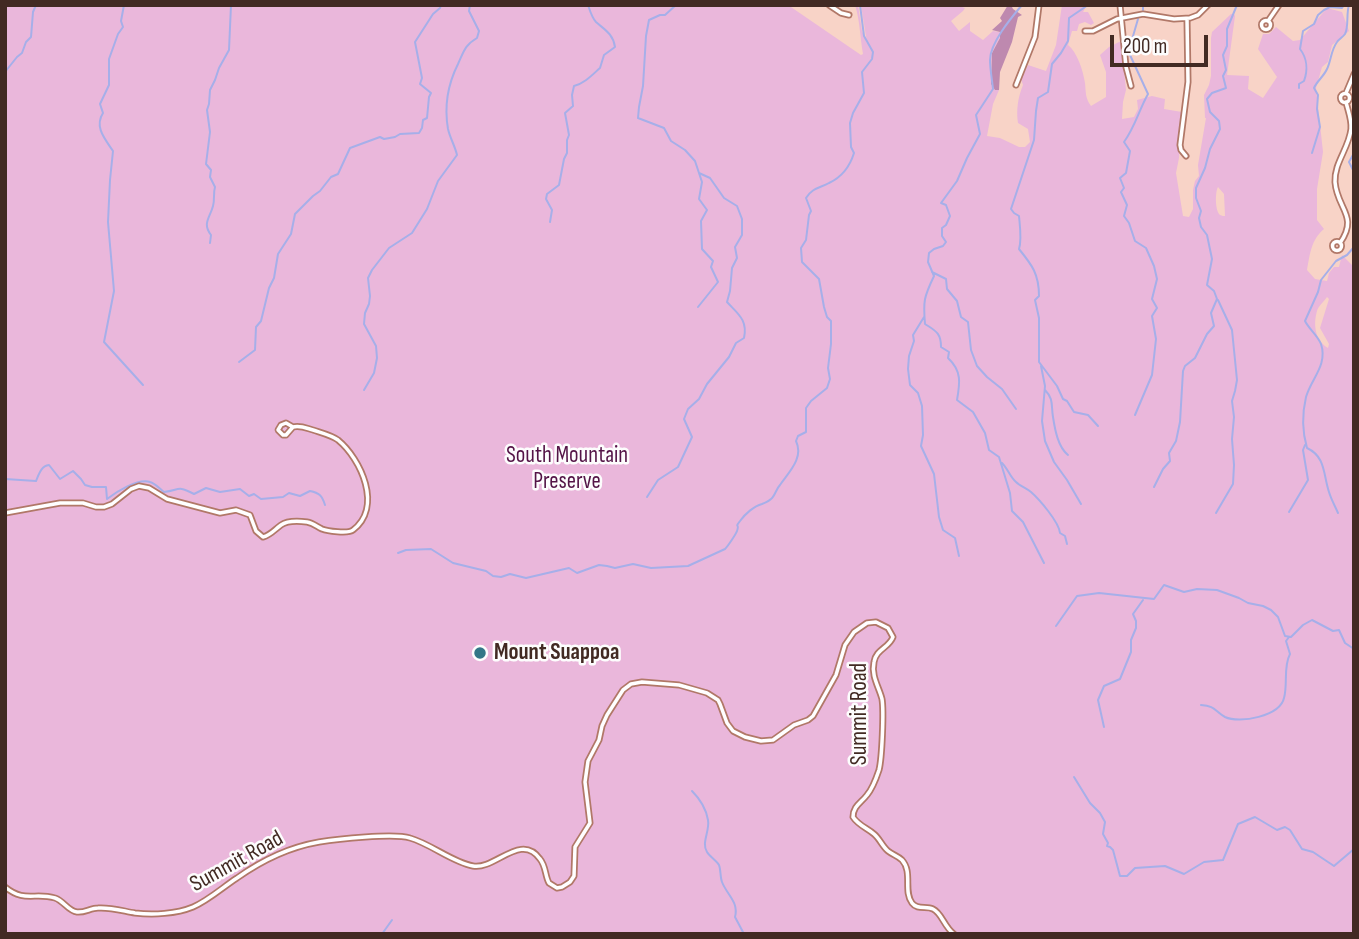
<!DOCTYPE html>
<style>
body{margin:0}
#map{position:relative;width:1359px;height:939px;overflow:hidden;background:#f8d3c7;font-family:"Sofia Sans Condensed",sans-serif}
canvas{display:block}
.frame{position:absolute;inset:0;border:7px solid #422a23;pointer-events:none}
.scale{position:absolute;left:1110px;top:35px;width:98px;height:32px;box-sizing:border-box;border:4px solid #422a23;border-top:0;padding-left:9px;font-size:21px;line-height:24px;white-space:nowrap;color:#422a23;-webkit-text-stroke:5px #fdfdfd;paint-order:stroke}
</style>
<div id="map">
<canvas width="1359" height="939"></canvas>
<div class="frame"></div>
<div class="scale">200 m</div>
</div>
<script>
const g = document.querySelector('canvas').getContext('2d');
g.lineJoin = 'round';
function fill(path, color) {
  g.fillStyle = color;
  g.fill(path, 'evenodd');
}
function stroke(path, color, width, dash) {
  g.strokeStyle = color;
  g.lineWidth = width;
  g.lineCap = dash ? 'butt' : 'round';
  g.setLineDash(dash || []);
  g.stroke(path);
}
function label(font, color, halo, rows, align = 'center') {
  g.font = font + ' "Sofia Sans Condensed",sans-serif';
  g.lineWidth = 5;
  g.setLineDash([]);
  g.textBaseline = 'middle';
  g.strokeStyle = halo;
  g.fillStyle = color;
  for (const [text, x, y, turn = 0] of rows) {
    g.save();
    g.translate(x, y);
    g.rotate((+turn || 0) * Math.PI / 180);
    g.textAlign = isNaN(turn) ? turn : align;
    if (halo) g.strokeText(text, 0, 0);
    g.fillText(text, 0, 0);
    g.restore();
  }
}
fill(new Path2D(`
 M5,5H788L861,55L863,54C860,38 860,20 855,5H858L862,31L867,43L861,5H956L965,8L963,11L951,21L959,31L970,22V31L983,40L993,31L1000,32V38L992,53L991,84L995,90H999L993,104L987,136L1000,138L1019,147H1025L1030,142L1028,129L1018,123C1016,110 1018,97 1023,85L1021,79L1028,65L1046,71L1056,45L1062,5H1087L1083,12H1088L1094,23L1091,25L1085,22L1079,24L1077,31H1072L1068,45C1077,52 1083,70 1085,83C1086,92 1085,98 1091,106L1106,97V72L1100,55L1109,47L1121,41L1126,90L1123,102L1122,119L1134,117L1138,109L1137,100L1152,96L1165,99L1164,109L1182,112L1179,158L1176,173L1183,216L1189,217L1193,209V190L1195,181L1199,176L1198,165L1206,118H1205L1204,95L1209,85L1211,76V38L1212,32L1231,14H1234L1235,16L1227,75L1249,76L1248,89L1263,98L1277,77L1258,49L1263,34H1269L1276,27L1293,41L1300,40L1327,8L1342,12L1349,31L1332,45L1328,62L1322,67L1316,88L1323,152L1317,189V220L1324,229C1311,240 1310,254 1307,270L1315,279L1327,281L1329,273L1334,267H1339L1342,255L1354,267V934H5ZM1218,187L1224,194L1225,216C1224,216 1222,216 1220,215C1215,211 1215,192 1218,187ZM1327,297L1329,299L1320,328L1329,344L1328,348C1315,340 1313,325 1317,311C1318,306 1324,302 1327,297Z`), '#eab7db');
fill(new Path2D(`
 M1008,5H1011L1013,9L1022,15L1018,17L1012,42L1000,72L999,90H995L991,84L992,53L1000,38V32L992,30L1002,21L1000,18Z`), '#be89af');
stroke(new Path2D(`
 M124,5L121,21L123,27L118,34L109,59V85L100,104L103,113C94,127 105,139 113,151L110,180L108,222L114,291L104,342L143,385
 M676,5L665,15H660L649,20L646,36L643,86L639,107L638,118L664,128L671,141L685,150L695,161L702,182L699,199L707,210L701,221L702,249L713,261L711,267L718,282L698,307
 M1022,5C1011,18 990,43 990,60C990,69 992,79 993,89L976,115L980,134L967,158L957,181L941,203L946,205L950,216L946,225L942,228V236L946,242L943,246L934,249L929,253L928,262L934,276C924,297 923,301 925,324C936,331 941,333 941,347L949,352L948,358C962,371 960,383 957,400L973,412L985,433L989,450L999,457L1010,493L1012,511L1023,522L1044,563
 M1088,5L1069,18L1068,41L1061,53L1052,64L1048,92L1038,98L1036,111L1034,140L1011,209L1014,213L1019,216C1020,227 1022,240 1019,249C1032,265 1039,274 1039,296L1035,300L1039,318V362L1057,386L1063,399L1067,401L1074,412L1088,415L1098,426
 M1143,10V5
 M5,72L17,57L22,53L26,42L31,37L33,12L36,5
 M1299,88V84L1304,81C1308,70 1307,58 1300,49L1303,31L1314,24L1318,15L1324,10L1330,7L1342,8L1344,5
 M1312,153L1320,127L1317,109L1318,95L1314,88C1317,81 1324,76 1327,69C1331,61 1331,50 1337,42C1339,39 1343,37 1345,34C1349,26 1346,14 1349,5
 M1354,153L1349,162L1354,172
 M550,222L552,210L546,199L547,194L559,185L564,159L567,153V140L569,135L565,113L573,106L572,95L574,86C585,83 592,75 600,68L604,55L615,47C613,34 605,30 596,22C592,18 590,11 588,5
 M210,243L211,235C202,223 210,218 213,206C215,199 213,194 215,187L210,177L211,170L206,164L210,132L207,110L209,104L210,90L215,80L219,68L229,50L231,5
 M932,272L946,279L947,289L957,301L961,317L968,322L971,350L977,366L987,377L1002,389L1016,409
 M924,317L913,335L914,341L909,356L908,369L910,385L918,393L922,406L923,435L921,446L934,474L939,517L943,530L955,538L959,556
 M239,362L255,350L256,327L261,321L269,288L274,278L278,254L291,234L295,214L313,196L320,191L331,177L338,174L350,148L380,137L384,139L395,137L400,134L419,133L422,128L423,120L427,118L429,97L431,93L420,84L422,78L415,42L433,14L440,8L441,5
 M1041,366L1045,386L1042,421L1045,441L1054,462L1067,480L1081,504
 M1353,387L1354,328
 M364,390L374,373L377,358L376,346L364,324L365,313L369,304L370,296L368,278L372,270L389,248L412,233L427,209L438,181L457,155C455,146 450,138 448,129C444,106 448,84 458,64C464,51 465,45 477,38L479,31L469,11L470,5
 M1045,390C1054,399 1051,406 1053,417C1055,430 1058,447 1068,455
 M1135,415L1152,375L1156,339L1152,316L1157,308L1152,299L1157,279L1154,266L1146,248L1135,241L1129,223L1124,216L1127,205L1121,192L1124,188L1120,178L1126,173L1130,151L1124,142C1135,127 1139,110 1148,94L1130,55L1131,43L1138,19
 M1002,463C1008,469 1010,477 1016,482C1020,486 1026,488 1031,492C1039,499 1059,522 1060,533L1065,536L1067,544
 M5,479L36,481C39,474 41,466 49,465L60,479L73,471L81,479L85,485L92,487H106L107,499C116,492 138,478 150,482C155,483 160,489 164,492C181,490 176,485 194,494L206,488L220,492L240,489L249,496L254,494L261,499L283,497L289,493L300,496L310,491C319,493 322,495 325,505
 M1154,487L1163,469L1170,461L1169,453L1176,441L1180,422L1183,371L1185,366L1195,358L1207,334L1214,326L1211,313L1217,299L1214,291L1207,285L1212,259L1207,235L1201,227L1199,218L1201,211L1196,198V188L1205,168L1210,149L1220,129L1219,121L1210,112L1207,99L1212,93L1226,88L1223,76L1226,70L1223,55L1227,46V29L1237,5
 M647,497L658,480L678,467L692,437L684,419L688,409L699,399L707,384L729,357L736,343L744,338C748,320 738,314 727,302L730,291L732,268L737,258L735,247L742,235V219L737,206L724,198L710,178L699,173
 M1289,512L1308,480L1303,450L1305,445
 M1216,513L1233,484L1234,465L1232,439L1234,417L1232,401L1235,391L1237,380L1232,330L1218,300
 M1338,513C1335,506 1331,499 1329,492C1323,474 1326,457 1307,448C1302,431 1302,414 1306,397C1311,379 1328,365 1321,344C1318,336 1309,329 1305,321L1318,292L1321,280L1336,261L1347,255L1354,247
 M398,553L406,550L431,549L453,563L486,571L493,576L501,577L510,574L526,578L569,568L577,573L599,565L607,566L615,568L633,564L651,568L688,566L725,549C728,546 736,534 737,531C740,522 734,529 740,521C745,514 754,506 762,504C766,502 768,502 771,499C775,496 776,489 780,485C789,472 804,458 796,441L798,436L806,432V408L811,401L827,388L830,379L828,368L831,344V321L827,317L824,307L819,279L802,262L801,248L806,240L809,215L811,211L806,198C812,188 820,188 829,183C842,177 850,166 854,153L851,147L850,123L853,113L864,93L862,72L872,59L873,52L864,36L860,5
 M1056,626L1077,596L1099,593L1154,599L1164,585L1184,592L1197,589L1217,590L1239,598L1248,603L1263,606L1271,610L1278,617L1285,636L1291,637L1303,625L1312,620L1333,631L1339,630L1345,643L1354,649
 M1201,705C1216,706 1214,711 1225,717C1240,724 1280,716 1284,698C1288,684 1283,667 1290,654L1286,641L1289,637
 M1104,727L1098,700L1104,686L1120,679L1131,652V640L1136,628V621L1133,614L1143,600
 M1074,777L1090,803L1100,813L1105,822L1103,834L1108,843L1107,846L1110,847L1113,850L1120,876H1127L1135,868L1165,866L1184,874L1204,862L1223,860L1238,824L1255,817L1277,830L1285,827L1290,830L1302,849L1313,852L1334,866L1354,849
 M692,791C700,799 706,808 708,820C710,831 701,843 707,852C710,857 716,860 719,865C721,870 720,877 722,882C727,895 739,902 735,917L744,934
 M382,934L392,920`), '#a6afe9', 2);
const minor = new Path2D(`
 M829,5L841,13L849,15
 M1120,5L1126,67L1131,86
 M1261.5 25a4.5 4.5 0 1 1 9 0a4.5 4.5 0 1 1-9 0Z
 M1268,21L1279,5
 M1085,31H1093L1117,19L1143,14L1174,19L1190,18L1198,15L1208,5
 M1016,85L1035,37L1039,5
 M1346,93L1354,74
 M1340.5 98a4.5 4.5 0 1 1 9 0a4.5 4.5 0 1 1-9 0Z
 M1186,156L1181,150L1180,145L1188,82L1187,19
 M1332.5 246a4.5 4.5 0 1 1 9 0a4.5 4.5 0 1 1-9 0Z
 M1340,243C1359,216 1337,209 1335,182C1334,163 1349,148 1351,129C1352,120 1348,111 1346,102
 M286,423L293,427L286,435H283L278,430L281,425Z
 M5,513L60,503H83L96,507H104L112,504L131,489L139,486L149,488L167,499L220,513L236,510L250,515L256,531L263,537C271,535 274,530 281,525C288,520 299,521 307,522C313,523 316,526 322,529C327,531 348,534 353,530C383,507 361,459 338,440C331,435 322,433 313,430C306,428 300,425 293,427
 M5,887C25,903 34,892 55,898C64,901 68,911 77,912C84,913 91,908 98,908C110,907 123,911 135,913C153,915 176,914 193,907C209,900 223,887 237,878C261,861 290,847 319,842C337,839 394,833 410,838C431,844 452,862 473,866C495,870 521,832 540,859C546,866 545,876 549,883L557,888L562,887L570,882L574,876L575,847L590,823L585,782L588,761L599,740L602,726L607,715L623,690L631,684L642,682L679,685L707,693L718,700L720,704L727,723L733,731L745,737L761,741L773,740L794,725L808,720L813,716L836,675L845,645L854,632L867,623L876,622L888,628L893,637C889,648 876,649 874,662C871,676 879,687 882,699C884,711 882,758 879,770C876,779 873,788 867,795C861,803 853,806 853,817C858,825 867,828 874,834C880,839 882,846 888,851C893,855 898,856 902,860C913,872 903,891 912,903C917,910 926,906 933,909C942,913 944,927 954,934`);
stroke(minor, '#b17868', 7);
stroke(minor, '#fff', 3.5);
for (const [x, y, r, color] of [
 [480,653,7,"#337687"]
]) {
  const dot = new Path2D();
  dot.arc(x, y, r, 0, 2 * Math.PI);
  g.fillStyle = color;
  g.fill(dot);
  stroke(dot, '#fdfdfd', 2.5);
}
label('23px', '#541447', '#fdfdfd', [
 ["South Mountain",567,456],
 ["Preserve",567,482]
]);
label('bold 23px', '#422a23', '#fdfdfd', [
 ["Mount Suappoa",494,653]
], 'left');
label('23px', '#422a23', '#fdfdfd', [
 ["Summit Road",860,714,-90],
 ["Summit Road",237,862,-29]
]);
</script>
